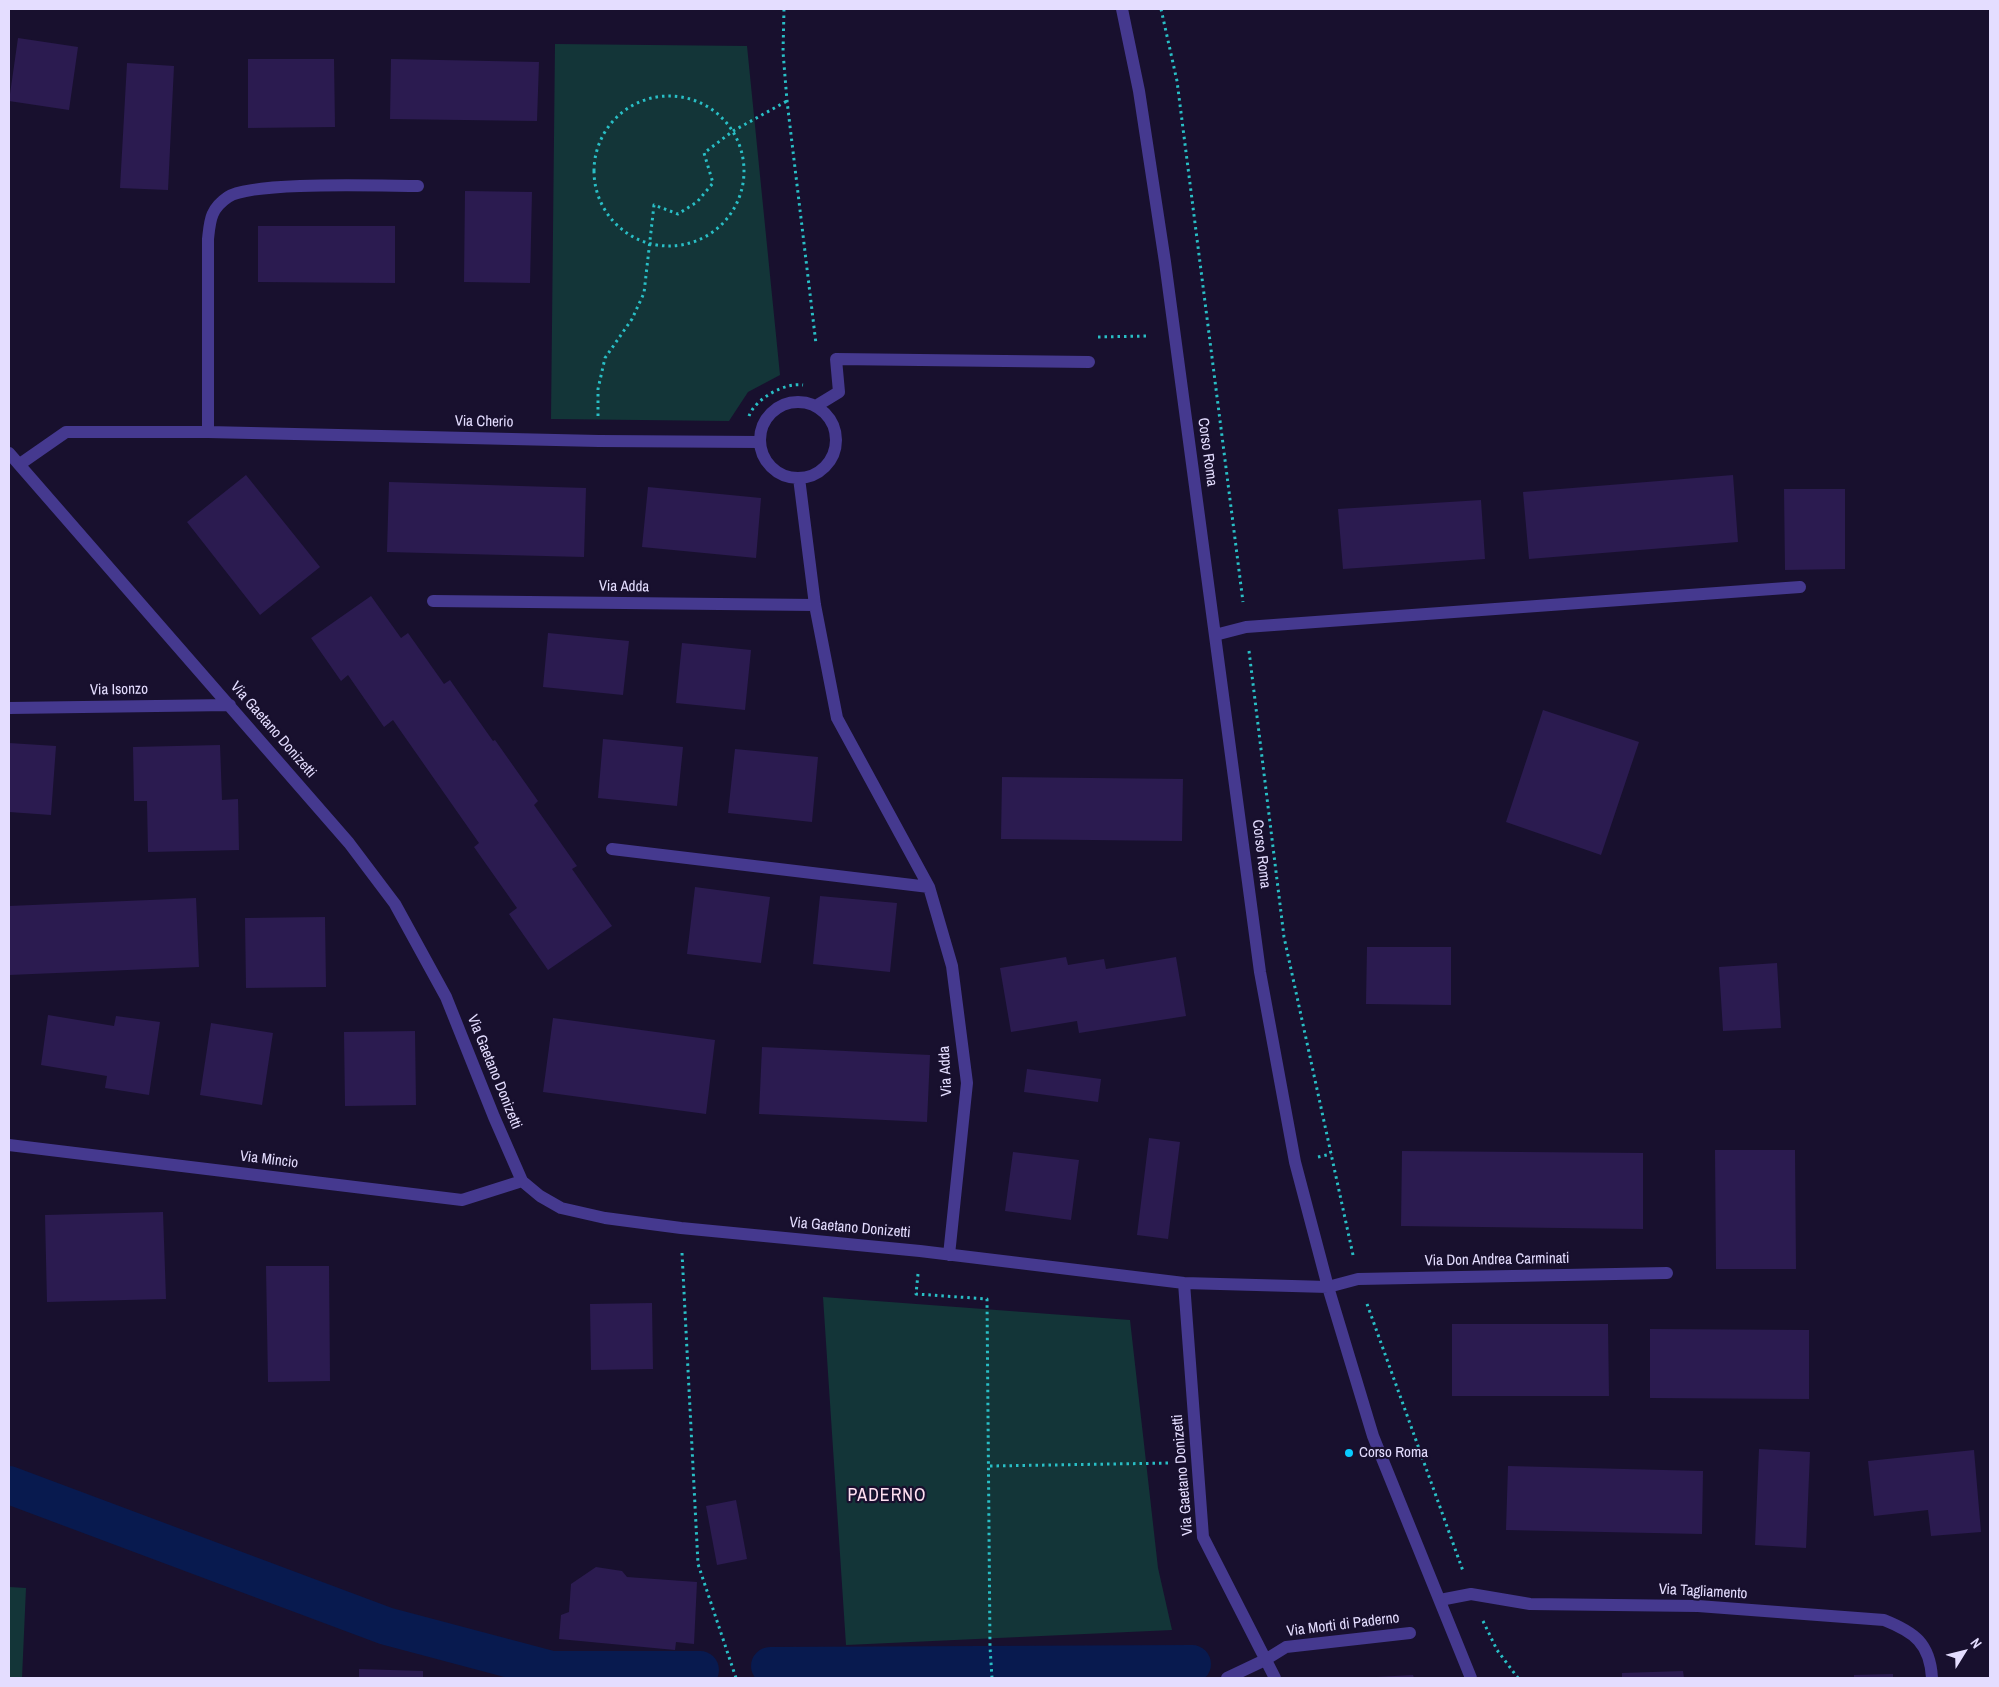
<!DOCTYPE html>
<style>
body{margin:0}
#map{position:relative;width:1999px;height:1687px;overflow:hidden;background:#18102e;font-family:"Archivo Narrow",sans-serif}
canvas{display:block}
.frame{position:absolute;inset:0;border:10px solid #e4ddff;pointer-events:none}
.north{position:absolute;left:1939px;top:1627px;width:50px;height:50px;-webkit-text-stroke:4px #18102e;paint-order:stroke;rotate:54deg;font-size:14px;font-weight:700;line-height:20px;text-align:center;color:#e4ddff}
.north::after{content:'';display:block;margin:auto;width:18px;height:22px;background:#e4ddff;clip-path:polygon(50% 0,100% 100%,50% 72%,0 100%)}
</style>
<div id="map">
<canvas width="1999" height="1687"></canvas>
<div class="frame"></div>
<div class="north">N</div>
</div>
<script>
const g = document.querySelector('canvas').getContext('2d');
g.lineJoin = 'round';
function fill(path, color) {
  g.fillStyle = color;
  g.fill(path, 'evenodd');
}
function stroke(path, color, width, dash) {
  g.strokeStyle = color;
  g.lineWidth = width;
  g.lineCap = dash ? 'butt' : 'round';
  g.setLineDash(dash || []);
  g.stroke(path);
}
function label(font, color, halo, rows, align = 'center') {
  g.font = font + ' "Archivo Narrow",sans-serif';
  g.lineWidth = 4.5;
  g.setLineDash([]);
  g.textBaseline = 'middle';
  g.strokeStyle = halo;
  g.fillStyle = color;
  for (const [text, x, y, turn = 0] of rows) {
    g.save();
    g.translate(x, y);
    g.rotate((+turn || 0) * Math.PI / 180);
    g.textAlign = isNaN(turn) ? turn : align;
    if (halo) g.strokeText(text, 0, 0);
    g.fillText(text, 0, 0);
    g.restore();
  }
}
fill(new Path2D(`
 M555,44L747,46L780,375L748,392L729,421L551,419Z
 M823,1297L1130,1320L1158,1568L1172,1630L846,1645Z
 M9,1587L26,1588L22,1678H9Z`), '#133538');
stroke(new Path2D(`
 M9,1485L386,1626L552,1670H700
 M770,1666L1192,1664`), '#081a4f', 38);
fill(new Path2D(`
 M18,38L78,47L69,110L9,101Z
 M248,59H334L335,127L248,128Z
 M391,59L539,62L537,121L390,119Z
 M127,63L174,66L168,190L120,188Z
 M465,191L532,192L530,283L464,282Z
 M258,226H395V283L258,282Z
 M246,475L320,567L260,615L187,522Z
 M1733,475L1738,542L1529,559L1523,492Z
 M389,482L586,488L584,557L387,552Z
 M648,487L761,498L756,558L642,547Z
 M1784,489H1845V569L1785,570Z
 M1481,500L1485,559L1343,569L1338,509Z
 M371,596L401,638L408,633L444,684L450,680L493,741L495,740L538,801L534,805L577,866L572,869L612,926L548,970L509,914L517,908L474,847L479,843L393,720L384,727L348,675L341,681L311,638Z
 M548,633L629,641L623,695L543,687Z
 M682,643L751,650L745,710L676,703Z
 M1543,710L1639,742L1601,855L1506,822Z
 M603,739L683,747L677,806L598,798Z
 M9,743L56,746L51,815L9,812Z
 M220,745L222,800L238,799L239,850L148,852L147,801H134L133,747Z
 M735,749L818,757L812,822L728,813Z
 M1002,777L1183,779L1182,841L1001,839Z
 M695,887L770,897L761,963L687,954Z
 M820,896L897,903L890,972L813,964Z
 M196,898L199,967L9,975V906Z
 M325,917L326,987L246,988L245,918Z
 M1367,947H1451V1005L1366,1004Z
 M1066,957L1068,965L1104,959L1106,969L1176,957L1186,1016L1079,1033L1077,1021L1011,1032L1000,968Z
 M1777,963L1781,1028L1723,1031L1719,967Z
 M48,1015L114,1026L116,1016L160,1022L149,1095L105,1088L107,1076L41,1065Z
 M553,1018L715,1040L706,1114L543,1092Z
 M211,1023L273,1033L262,1105L200,1095Z
 M415,1031L416,1105L345,1106L344,1032Z
 M762,1047L930,1055L927,1122L759,1114Z
 M1027,1069L1101,1079L1098,1102L1024,1092Z
 M1149,1138L1180,1142L1168,1239L1137,1235Z
 M1715,1150H1795L1796,1269H1716Z
 M1402,1151L1643,1153V1229L1401,1226Z
 M1013,1152L1079,1160L1071,1220L1005,1211Z
 M163,1212L166,1299L47,1302L45,1215Z
 M266,1266H329L330,1381L268,1382Z
 M652,1303L653,1369L591,1370L590,1304Z
 M1452,1324H1608L1609,1396H1452Z
 M1650,1329L1809,1330V1399L1650,1398Z
 M1759,1449L1810,1452L1806,1548L1755,1545Z
 M1974,1450L1981,1532L1931,1536L1928,1510L1874,1516L1868,1461Z
 M1508,1466L1703,1471L1702,1534L1506,1530Z
 M736,1500L747,1559L717,1565L706,1506Z
 M596,1567L622,1571L627,1577L697,1582L694,1644L676,1642L675,1650L559,1639L561,1615L569,1612L571,1584Z
 M359,1669L423,1671V1678H359Z
 M1683,1671L1684,1678H1622V1673Z
 M1893,1674V1678H1854V1675Z
 M1413,1675L1414,1678H1376V1677Z`), '#2b1b50');
stroke(new Path2D(`
 M784,9L783,52L787,101L816,344
 M1161,9L1177,81L1243,602
 M594 171a75 75 0 1 1 150 0a75 75 0 1 1-150 0Z
 M1098,337L1149,336
 M598,416V389L605,358L632,319L644,293L654,205L678,214L697,202L713,183L704,153L733,131L787,101
 M749,416C755,399 785,382 803,385
 M1249,651L1284,937L1353,1255
 M1318,1157L1331,1154
 M682,1253L698,1564L736,1678
 M918,1274L916,1294L987,1299L990,1647L992,1678
 M1367,1304L1463,1571
 M990,1466L1172,1463
 M1483,1621L1497,1650L1518,1678`), '#29bfc6', 3, [2.5, 4]);
stroke(new Path2D(`
 M1122,9L1139,91L1165,262L1260,972L1295,1162L1328,1287L1373,1436L1471,1678
 M760 440a38 38 0 1 1 76 0a38 38 0 1 1-76 0Z
 M816,406L839,392L836,359L1089,362
 M208,432V239C210,221 210,209 228,197C252,181 382,186 418,186
 M9,453L349,843L395,904L446,997L494,1117L522,1181L540,1196L561,1208L605,1218L681,1228L920,1251L1184,1283L1328,1287L1358,1279L1667,1273
 M20,464L66,432H208L599,441L760,442
 M799,478L815,605L837,718L929,887L952,966L967,1083L949,1255
 M433,601L815,605
 M1215,635L1246,627L1800,587
 M9,708L230,705
 M612,849L929,887
 M9,1145L462,1200L522,1181
 M1184,1283L1203,1537L1275,1678
 M1440,1600L1471,1594L1530,1604L1698,1606L1884,1620C1914,1632 1930,1643 1932,1678
 M1227,1678L1265,1660L1286,1647L1410,1633`), '#45398f', 12);
for (const [x, y, r, color] of [
 [1349,1453,5,"#09cbff"]
]) {
  const dot = new Path2D();
  dot.arc(x, y, r, 0, 2 * Math.PI);
  g.fillStyle = color;
  g.fill(dot);
  stroke(dot, '#18102e', 2);
}
label('15px', '#e4ddff', '#18102e', [
 ["Via Cherio",484,422,1],
 ["Corso Roma",1207,452,82],
 ["Via Adda",624,587,1],
 ["Via Isonzo",119,690,-1],
 ["Via Gaetano Donizetti",273,730,49],
 ["Corso Roma",1261,854,83],
 ["Via Adda",946,1071,-93],
 ["Via Gaetano Donizetti",494,1072,68],
 ["Via Mincio",269,1160,7],
 ["Via Gaetano Donizetti",850,1228,5],
 ["Via Don Andrea Carminati",1497,1260,-1],
 ["Via Gaetano Donizetti",1183,1475,-95],
 ["Via Tagliamento",1703,1592,3],
 ["Via Morti di Paderno",1343,1625,-7]
]);
label('15px', '#e4ddff', '#18102e', [
 ["Corso Roma",1359,1453]
], 'left');
g.letterSpacing = '1px';
label('18px', '#ffdff0', '#18102e', [
 ["PADERNO",887,1496]
]);
g.letterSpacing = '0px';
</script>
